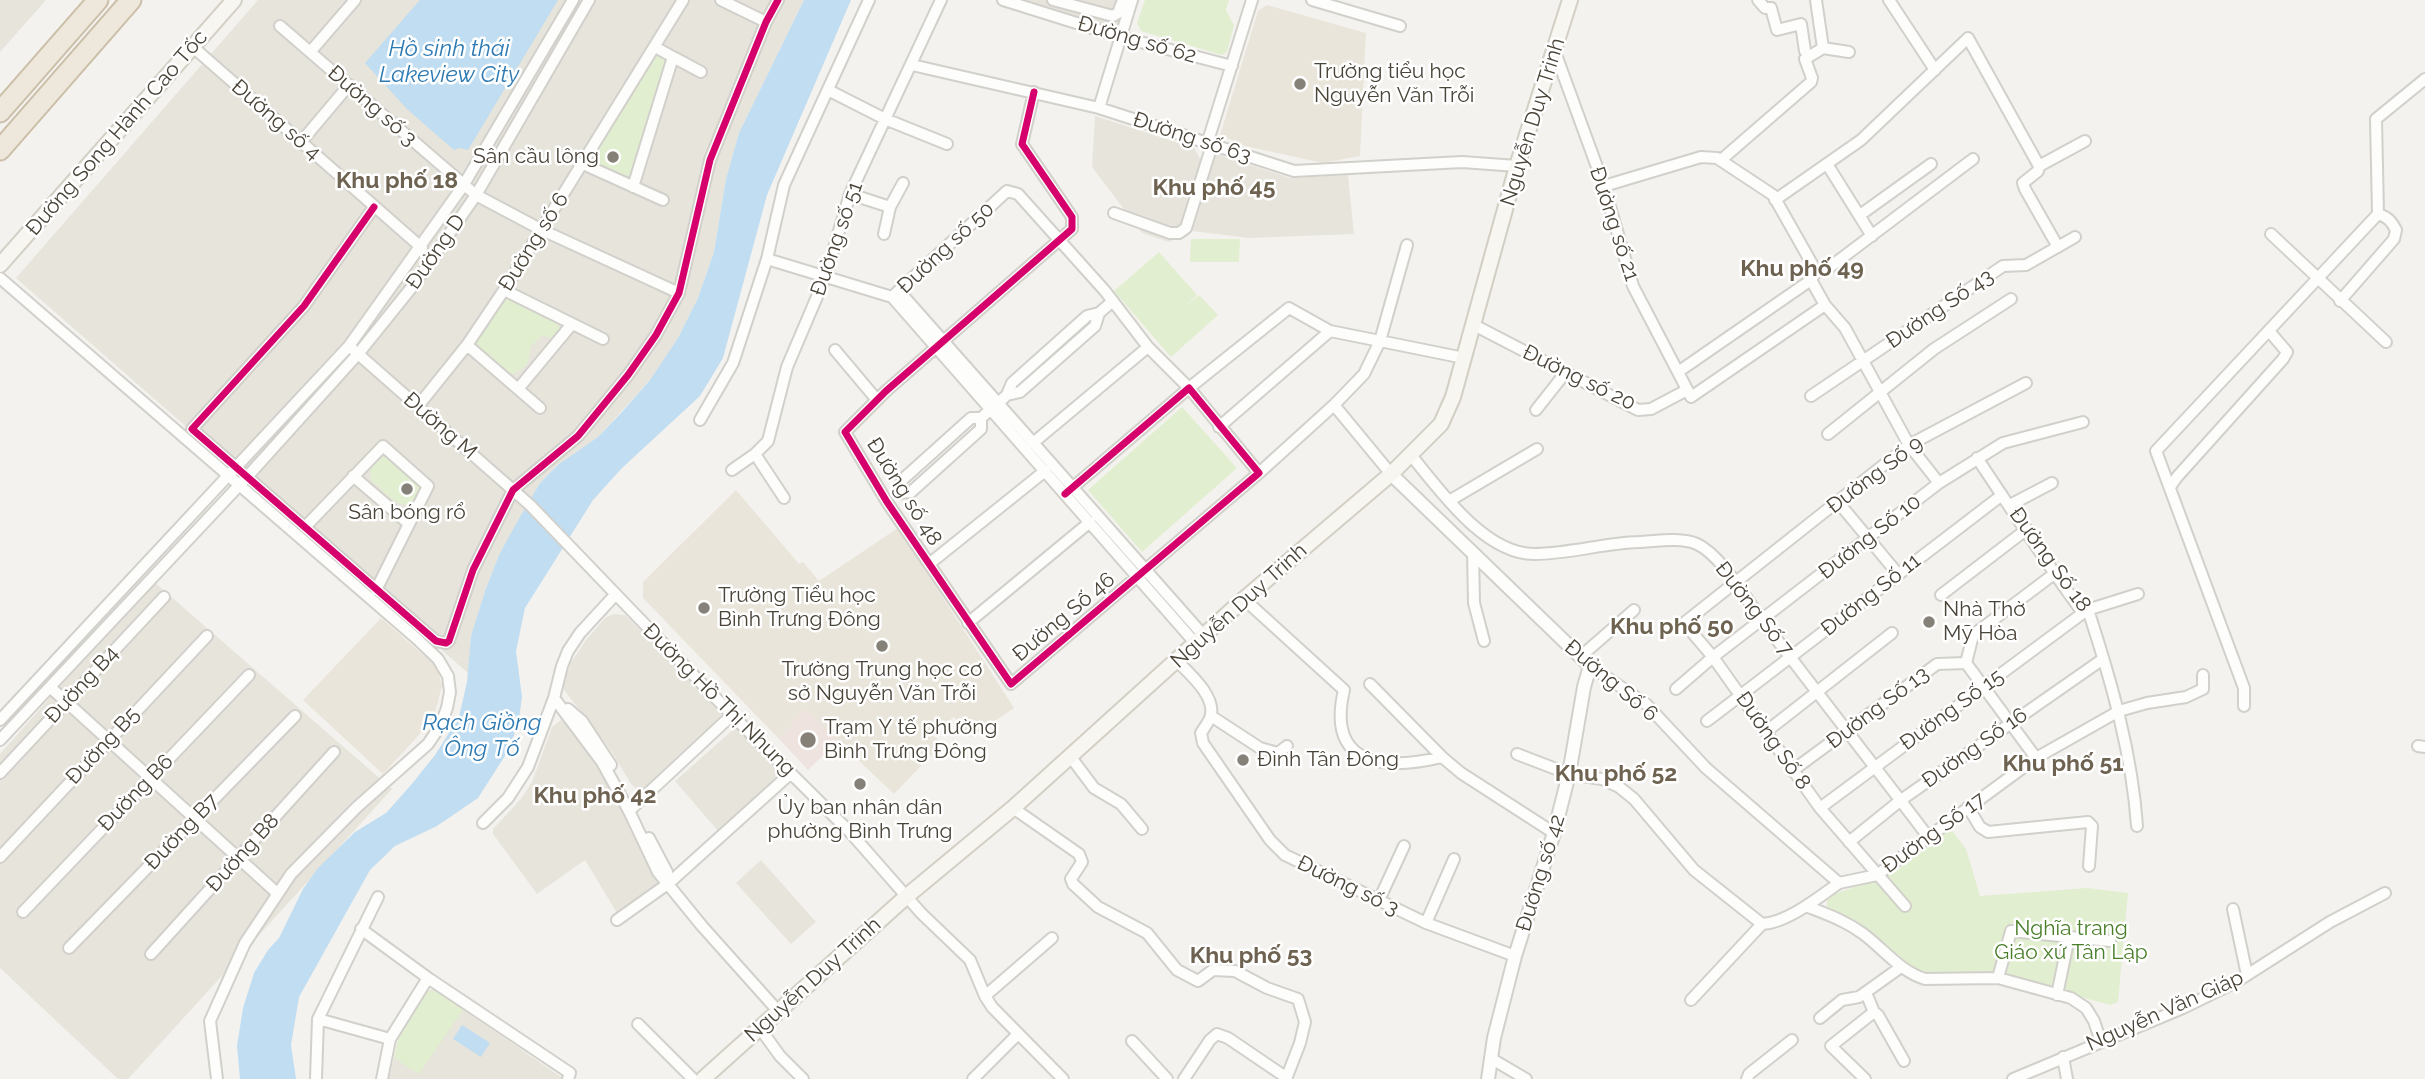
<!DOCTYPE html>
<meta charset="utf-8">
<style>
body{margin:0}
canvas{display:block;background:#f4f2ee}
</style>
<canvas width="2425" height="1079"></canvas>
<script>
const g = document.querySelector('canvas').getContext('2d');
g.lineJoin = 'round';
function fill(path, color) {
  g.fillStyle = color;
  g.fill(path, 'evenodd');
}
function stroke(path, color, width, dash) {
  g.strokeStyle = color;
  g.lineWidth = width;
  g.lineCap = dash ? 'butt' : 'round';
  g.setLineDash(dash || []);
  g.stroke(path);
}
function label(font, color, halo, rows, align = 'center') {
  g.font = font + ' Raleway,sans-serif';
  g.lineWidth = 5;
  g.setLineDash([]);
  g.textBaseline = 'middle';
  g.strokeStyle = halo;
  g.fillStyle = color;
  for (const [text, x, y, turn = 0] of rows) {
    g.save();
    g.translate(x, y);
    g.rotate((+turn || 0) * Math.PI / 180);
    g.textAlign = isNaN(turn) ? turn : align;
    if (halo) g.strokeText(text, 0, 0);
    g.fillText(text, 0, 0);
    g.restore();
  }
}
fill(new Path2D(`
 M0,0H46L0,52Z
 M258,0H804L739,133L726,179L714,252L698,298L678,338L650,380L598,437L559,464L540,483L499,555L485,591L471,636L468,673L16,278Z
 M1015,0H1128L1118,32Z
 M1095,116L1194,148L1202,162L1181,229L1175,239L1169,242L1142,233L1092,167Z
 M1216,154L1290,178L1348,175L1354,234L1249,238L1192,231Z
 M153,581L392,789L128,1079H118L0,968V754Z
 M613,614L625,615L721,710L722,715L721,720L645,791L641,792L631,784L612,752L564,690V681L572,661L586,640L605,618Z
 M561,720L572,728L611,786L659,885L617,913L585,860L537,894L493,834V829L520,800L532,782L552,727Z
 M735,728L739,729L783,774L719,832L675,781Z
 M761,860L816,922L791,944L736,883Z
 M433,989L561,1077L562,1079H389L399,1036L425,992Z`), '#e7e4dc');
fill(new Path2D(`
 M1267,5L1366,33L1360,156L1323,163L1245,146L1220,135L1258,11Z
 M736,490L799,564L803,562L819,581L898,528L1014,708L971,737L954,717L932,734L942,744L894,794L805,710L779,739L643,598V582Z
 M381,618L437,667L442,686L435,713L429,724L383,774L303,700Z`), '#eae5da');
fill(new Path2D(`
 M805,709L838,741L808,770L779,739Z`), '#eee3df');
fill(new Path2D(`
 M1145,0H1229L1226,10L1234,25L1227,52L1222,55L1141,31L1137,23Z
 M658,56L665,61L630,175L623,176L594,164L593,154L654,57Z
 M1191,239H1240L1239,262H1190Z
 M1159,252L1197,295L1183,308L1199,295L1218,315L1171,357L1114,291Z
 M504,297H508L556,322L560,329L551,340L544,334L530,347C531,363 524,371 509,375L475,343Z
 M1182,407L1237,468L1142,552L1088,490Z
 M383,457H388L421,483L422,488L415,503C397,511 384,491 371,480L370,469L378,459Z
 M1951,829L1966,849L1980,896L2087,888L2128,893L2118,1002L2110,1005L1990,972L1980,975L1933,974L1918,971L1905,964L1857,921L1827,907V900L1835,894L1893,873Z
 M429,991H436L463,1010L419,1074L394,1058L399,1036L425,992Z`), '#e1eecf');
fill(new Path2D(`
 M420,0H558L468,150L459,148L454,150L408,110L365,63Z
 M804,0H851L767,195L723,358L700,396L622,468L593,500L525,608L516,651L522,697L519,719L510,748L478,798L437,826L395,846L370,870L299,997L291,1045L296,1079H240L237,1046L243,1008L254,973L268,950L279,938L303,889L318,868L355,832L386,813L411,785L435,755L459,717L467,682L471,636L485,591L499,555L517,522L540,483L559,464L598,437L621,413L650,380L678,338L698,298L714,252L726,179L739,133Z
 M462,1025L490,1043L481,1057L453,1039Z`), '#c0ddf1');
const minor = new Path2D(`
 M721,0L766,22
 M1003,0L1121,37L1232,66
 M1053,0L1113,16L1118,13L1123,0
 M1312,0L1400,26
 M1758,0L1765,8H1771L1777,30L1801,24L1805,51
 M1816,0L1823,48L1849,52
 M1889,0L1935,70
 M280,26L476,195L542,230L679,293
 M193,47L422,248
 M311,51L355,0
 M1555,52L1604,186L1633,286L1691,397L1825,305L1811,280
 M673,57L701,72
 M912,65L1099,108L1294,171L1462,162L1517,166
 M828,90L885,119L947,144
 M1034,92L1022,144L1072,217V229L886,391L845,432L887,502L1011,684L1259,473L1189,388L1065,494
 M1099,108L1132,0
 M301,142L349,85
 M1207,144L1252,0
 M1721,160L1811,82L1812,78L1805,59L1823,48
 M583,164L663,200
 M1827,164L1872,236
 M1604,186L1701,157L1717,158L1773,195L1816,271L1811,280L1678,372
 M633,187L673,57L655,47
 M850,194L890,207
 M1775,200L1861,140L1968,38L2039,166
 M374,207L304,306L192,429L436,641L446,643L449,641L473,570L513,490L578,436L628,375L656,335L679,293L710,160L766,22L778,0
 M1114,213L1170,233H1179L1186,228L1212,145
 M2378,214L2376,119L2425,79
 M1860,215L1931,164
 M884,234L890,207L903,183
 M2271,234L2386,342
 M1407,245L1380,341L1464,358
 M2058,247L2025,189L2023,183L2038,171L2039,166L2085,141
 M767,259L892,297L1196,644
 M1816,271L1826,270L1973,159
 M0,278L416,638L438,659L448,676L450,692L447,708L440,726L428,744L357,807L291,874L245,943L210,1021L217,1079
 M504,290L603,339
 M899,291L1204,636
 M892,297L1007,191L1018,194L1105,291L1148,347L1189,388L1289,308L1330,331L1380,341L1364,374L1334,405L1259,473
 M1825,305L1845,328L1909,445L1939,483
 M1472,324L1638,410L1651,409L1687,390
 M467,345L540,408
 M349,346L530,505L732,715L849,831L921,913L970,960L985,996L992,1007L1063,1079
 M835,350L877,400
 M518,389L572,324
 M1007,395L1020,392L1095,326L1099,313
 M1811,396L2003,266L2026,265L2075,237
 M1334,405L1391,474
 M418,406L467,345L504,290L683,0
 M1536,410L1566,372
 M981,418L1007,395L1012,383L1087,316L1099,313L1113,301
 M700,420L733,363L767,259L784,185L869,0
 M1219,427L1330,331
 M1828,434L1934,349L2011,299
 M1033,443L1148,347
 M755,454L784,498
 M1410,454C1439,489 1484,554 1534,554C1569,554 1604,543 1639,542C1657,541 1681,537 1697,544C1721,555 1746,599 1762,620C1817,693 1874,765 1929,838
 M1977,458C2012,510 2046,563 2083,613L2087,610L2090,616C2112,684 2132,754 2137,826
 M732,470L755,454L768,441L787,367L825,278L850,194L941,0
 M353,476L409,524
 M2170,487L2177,477L2283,359L2287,352L2269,331
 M899,493L911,492L981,429V418
 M899,493L902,480L971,418H981
 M1449,501L1537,449
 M1838,502L1898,574
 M2010,505L2052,483
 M305,527L383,446L428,486L376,590
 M1473,552L1474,603L1484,641
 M929,564L1045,471
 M1941,595L2027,529
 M1244,599L1344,690C1326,766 1384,771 1442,757L1461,773L1554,833
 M2087,610L2138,594
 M968,623L1090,522
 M1580,657L1634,610
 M1177,661C1189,673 1218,698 1210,718C1208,723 1204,728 1201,733L1203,743L1270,840L1285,855L1426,923L1515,956
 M1966,663L2036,758
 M1590,666L1646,704L1706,768L1839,883L1877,875L2036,758L2119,711L2147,703L2186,697L2203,689V675
 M1370,684L1442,757
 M50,687L277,893
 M1676,689L1713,657L1939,483L2003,443L2083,422
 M554,698L602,762L629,811L658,872L702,926L778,1011
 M2244,706V688L2156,451L2378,214C2388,217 2392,222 2396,230L2394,239L2340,301
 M568,709L582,721L611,765
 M1211,716L1260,748L1278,753L1287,746
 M0,720L349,346L463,186L573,0
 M1707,721L2002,495
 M1767,731L1892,633
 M0,740L247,477L358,354L416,282L476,195L589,0
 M2418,746L2425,747
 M1517,754L1569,774L1602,779L1619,787L1634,799L1694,870L1762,924C1787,923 1819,897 1839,883
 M1070,756L1094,788L1121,804L1142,829
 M1792,771L1937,664L1966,663L1973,635L2054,574
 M0,773L164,597
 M1968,807L1980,827L1988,832L2088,822L2092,826L2089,866
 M1013,808L1079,854L1082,862L1071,879L1073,884L1098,907L1147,933L1177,970L1198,981L1213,970L1235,971L1267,988L1298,999L1305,1022L1300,1043L1286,1079
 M1820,808L2083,613
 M629,811L732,715
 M483,823L508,798L528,767L554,698L562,666L568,651L580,633L615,595
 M649,838L667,872L668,881
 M1849,842L1901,800L2103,659
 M0,857L207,636
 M1379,900L1404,846
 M1806,906C1826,914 1844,920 1862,933C1883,948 1899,971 1925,979L1998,978L2071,998L2086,1008L2094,1021L2101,1042
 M1905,906L1820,808L1713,657L1684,623L1909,445L2026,383
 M2233,909L2247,975
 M23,912L249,675
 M617,920L669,883L791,773
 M1426,923L1454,859
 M361,929L428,978
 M69,948L295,716
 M151,954L334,752
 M1998,978L2011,931L2110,941
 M2057,995L2069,937
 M985,996L1052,938
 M1691,1000L1762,924
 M1874,1012L1878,1015L1904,1061
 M1820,1018L1842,1000L1859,997L1901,967
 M318,1019L390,1039
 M638,1024L693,1079
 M759,1027L780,1056L803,1079
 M1132,1041L1167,1079
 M2063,1057L2067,1079
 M1492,1059L1526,1079
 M316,1079L318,1019L378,897
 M382,1079L390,1039L428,978L570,1073L568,1079
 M973,1079L1018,1034
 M1184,1079L1210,1040L1217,1034L1228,1038L1287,1078
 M1747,1079L1749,1074L1792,1040
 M1865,1079L1831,1046L1874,1012L1866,993
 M2013,1079L2183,1008L2236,982L2330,922L2385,893`);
const tertiary = new Path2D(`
 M1391,474L1590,666L1584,687L1569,774L1554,833L1515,956L1494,1038L1488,1079`);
const secondary = new Path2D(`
 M0,265L234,0
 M703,1079L907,896L1013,808L1244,599L1391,474L1441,424L1453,397L1517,166L1570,0`);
const motorway = new Path2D(`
 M0,112L98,0
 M0,150L131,0`);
stroke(minor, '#d2d0cb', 14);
stroke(tertiary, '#d2d0cb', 16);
stroke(secondary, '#d3cfc5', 18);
stroke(motorway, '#ccbfa9', 23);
stroke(minor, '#fdfdfc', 10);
stroke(tertiary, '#fdfdfc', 12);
stroke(secondary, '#f7f6f1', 14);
stroke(motorway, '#ede8db', 19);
stroke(new Path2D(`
 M1034,92L1022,144L1072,217V229L886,391L845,432L887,502L1011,684L1259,473L1189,388L1065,494
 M374,207L304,306L192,429L436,641L446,643L449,641L473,570L513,490L578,436L628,375L656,335L679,293L710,160L766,22L778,0`), '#d6006c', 7);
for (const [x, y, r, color] of [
 [1300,84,7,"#868178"],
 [613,157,7,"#868178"],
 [407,489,7,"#868178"],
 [704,608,7,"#868178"],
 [1929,622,7,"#868178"],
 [882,646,7,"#868178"],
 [808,740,9,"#868178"],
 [1243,760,7,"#868178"],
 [860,784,7,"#868178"]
]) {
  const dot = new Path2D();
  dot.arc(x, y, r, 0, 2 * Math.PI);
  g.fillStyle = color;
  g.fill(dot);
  stroke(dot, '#fff', 2.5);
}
label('21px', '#4b4439', '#fff', [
 ["Đường số 62",1137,40,16],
 ["Đường số 3",372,106,41],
 ["Đường số 4",276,120,41],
 ["Nguyễn Duy Trinh",1533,122,-73],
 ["Đường Song Hành Cao Tốc",117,133,-49],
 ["Đường số 63",1192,138,18],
 ["Đường số 21",1614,224,72],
 ["Đường số 51",837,239,-71],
 ["Đường số 6",534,242,-58],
 ["Đường số 50",946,248,-43],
 ["Đường D",436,252,-55],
 ["Đường Số 43",1940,309,-34],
 ["Đường số 20",1579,378,26],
 ["Đường M",440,426,41],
 ["Đường Số 9",1875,475,-37],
 ["Đường số 48",904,492,58],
 ["Đường Số 10",1870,537,-38],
 ["Đường Số 18",2050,560,54],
 ["Đường Số 11",1871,595,-38],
 ["Nguyễn Duy Trinh",1239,606,-42],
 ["Đường Số 7",1754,609,52],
 ["Đường Số 46",1064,617,-40],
 ["Đường Số 6",1611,681,40],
 ["Đường B4",82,685,-47],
 ["Đường Hồ Thị Nhung",719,700,45],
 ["Đường Số 13",1878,708,-37],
 ["Đường Số 15",1952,710,-36],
 ["Đường Số 8",1773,741,55],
 ["Đường B5",103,746,-47],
 ["Đường Số 16",1975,748,-35],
 ["Đường B6",136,793,-46],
 ["Đường B7",182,832,-46],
 ["Đường Số 17",1934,833,-36],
 ["Đường B8",243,853,-48],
 ["Đường số 42",1541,873,-73],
 ["Đường số 3",1348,886,26],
 ["Nguyễn Duy Trinh",813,980,-42],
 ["Nguyễn Văn Giáp",2165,1011,-24]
]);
label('21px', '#4b4439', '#fff', [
 ["Trường tiểu học",1314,72],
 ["Nguyễn Văn Trỗi",1314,96],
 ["Sân cầu lông",599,157,"right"],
 ["Sân bóng rổ",407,513,"center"],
 ["Trường Tiểu học",718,596],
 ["Bình Trưng Đông",718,620],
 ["Nhà Thờ",1943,610],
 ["Mỹ Hòa",1943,634],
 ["Trường Trung học cơ",882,670,"center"],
 ["sở Nguyễn Văn Trỗi",882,694,"center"],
 ["Trạm Y tế phường",824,728],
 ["Bình Trưng Đông",824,752],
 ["Đình Tân Đông",1257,760],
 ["Ủy ban nhân dân",860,808,"center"],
 ["phường Bình Trưng",860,832,"center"]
], 'left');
label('21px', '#4a7f2a', '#fff', [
 ["Nghĩa trang",2071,929],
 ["Giáo xứ Tân Lập",2071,953]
]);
label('italic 23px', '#2e7ab2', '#fff', [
 ["Hồ sinh thái",449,49],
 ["Lakeview City",449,75],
 ["Rạch Giồng",482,723],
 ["Ông Tố",482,749]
]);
label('bold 23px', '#6e6250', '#fff', [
 ["Khu phố 18",397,181],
 ["Khu phố 45",1214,188],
 ["Khu phố 49",1802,269],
 ["Khu phố 50",1672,627],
 ["Khu phố 51",2063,764],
 ["Khu phố 52",1616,774],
 ["Khu phố 42",595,796],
 ["Khu phố 53",1251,956]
]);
</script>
